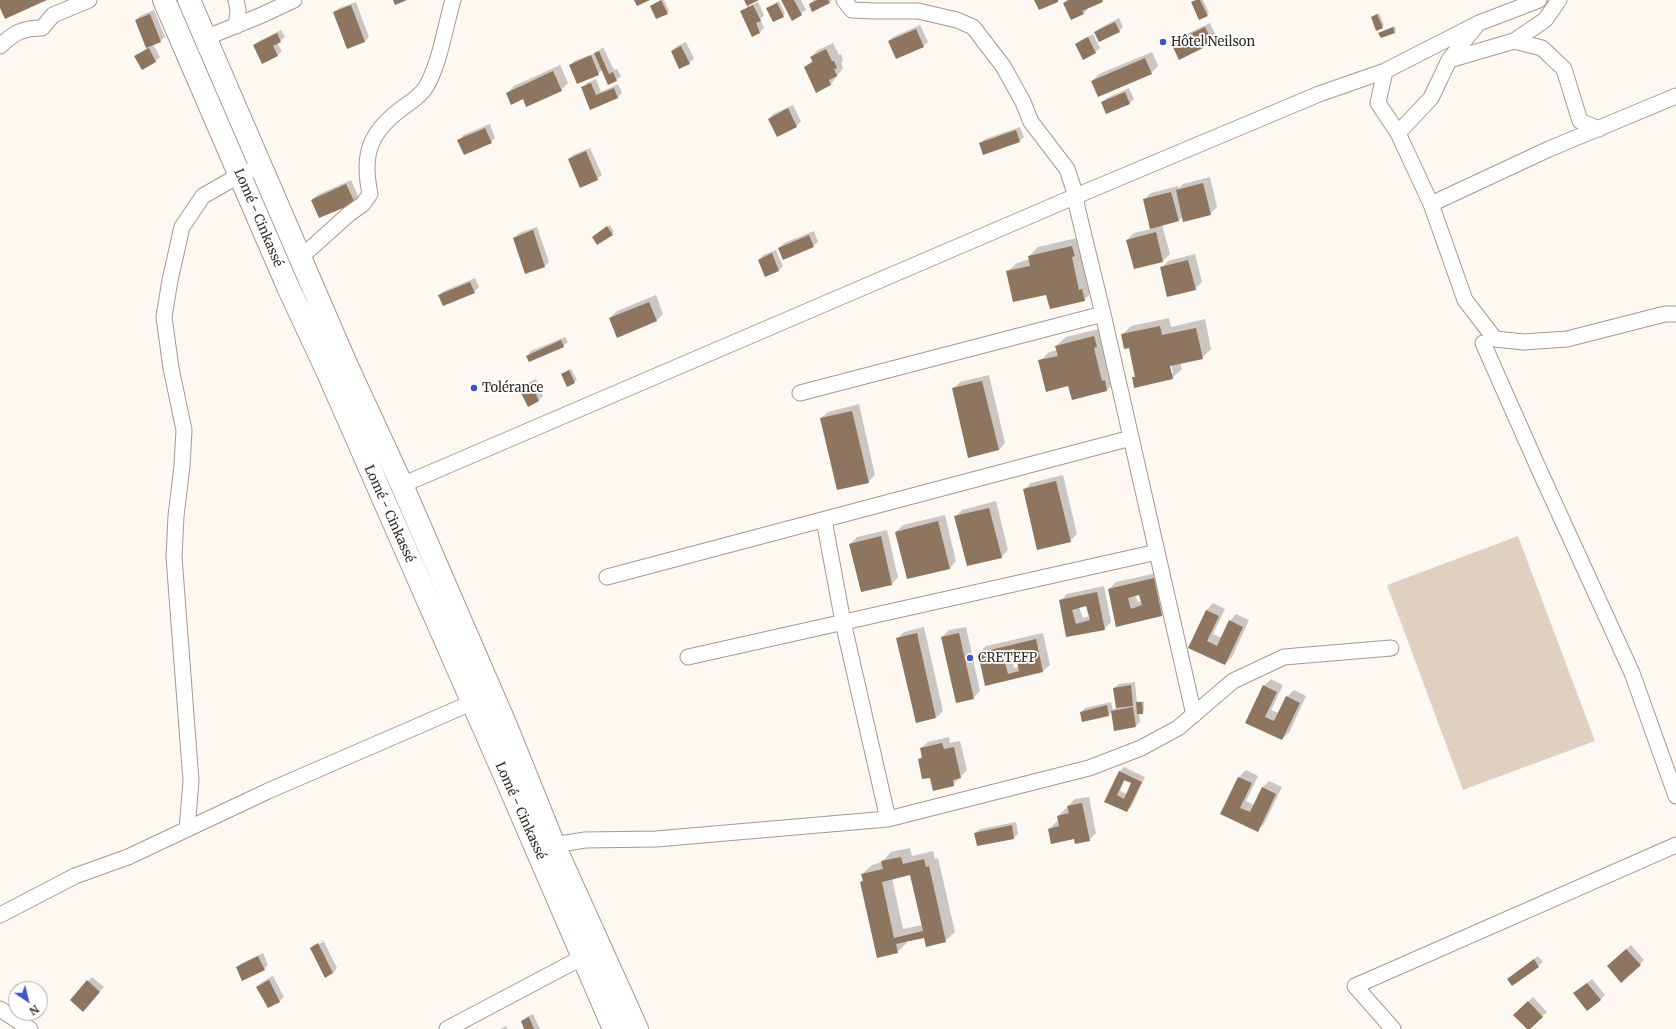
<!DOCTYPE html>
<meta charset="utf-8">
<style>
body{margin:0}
#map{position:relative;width:1676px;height:1029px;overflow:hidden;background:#fef8f2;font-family:Merriweather,serif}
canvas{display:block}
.north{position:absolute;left:8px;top:981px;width:40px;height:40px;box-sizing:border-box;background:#fff;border:1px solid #adaba9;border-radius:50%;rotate:145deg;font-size:11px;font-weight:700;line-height:16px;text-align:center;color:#322c27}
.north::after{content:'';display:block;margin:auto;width:14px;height:18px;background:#4253c7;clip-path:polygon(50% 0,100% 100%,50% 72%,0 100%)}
</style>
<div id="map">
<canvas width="1676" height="1029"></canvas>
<div class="north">N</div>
</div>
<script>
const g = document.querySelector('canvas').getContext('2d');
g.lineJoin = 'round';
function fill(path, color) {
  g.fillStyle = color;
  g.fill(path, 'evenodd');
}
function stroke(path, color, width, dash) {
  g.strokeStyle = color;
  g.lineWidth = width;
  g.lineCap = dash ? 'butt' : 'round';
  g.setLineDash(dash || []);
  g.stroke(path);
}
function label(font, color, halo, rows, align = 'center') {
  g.font = font + ' Merriweather,serif';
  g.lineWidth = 3.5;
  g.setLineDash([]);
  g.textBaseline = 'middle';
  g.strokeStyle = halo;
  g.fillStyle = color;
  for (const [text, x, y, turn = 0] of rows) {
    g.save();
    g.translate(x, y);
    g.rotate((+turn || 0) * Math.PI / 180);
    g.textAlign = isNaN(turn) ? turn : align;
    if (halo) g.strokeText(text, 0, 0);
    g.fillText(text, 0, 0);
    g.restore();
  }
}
fill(new Path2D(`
 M1518,536L1595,741L1463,790L1387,585Z`), '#e0d0c2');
fill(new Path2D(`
 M661,0H664L669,11L667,13L651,6Z
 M745,0H757L748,4L749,6L758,2L764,15L760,19L764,28L760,32L753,35L742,12L748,6Z
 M782,0H801L806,10L793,19Z
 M814,0H832L829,3L810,4Z
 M1067,0H1104L1087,8L1088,9L1083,14L1064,3Z
 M1203,0L1209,13L1200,18L1192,2L1195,0Z
 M779,1L785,14L783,16L768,8Z
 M356,2L369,37L365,41L348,48L334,13L339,8Z
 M154,10L165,37L160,41L153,44L160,57L156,61L142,68L136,56L147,48L136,20L140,16Z
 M1379,13L1384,25L1382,27L1372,17Z
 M1119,18L1123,27L1119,31L1095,32L1100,28Z
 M1210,23L1217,38L1213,42L1179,58L1172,44L1176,39Z
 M920,25L928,42L923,46L889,41L893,37Z
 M1395,26L1396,30L1394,32L1380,33Z
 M281,30L285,37L277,43L282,51L277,56L254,45L259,41Z
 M1093,34L1100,48L1095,52L1076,44L1081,40Z
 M686,42L694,59L689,63L672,51L677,46Z
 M833,43L839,55L841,54L843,60L841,63L843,68L831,84L816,91L805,67L812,60L811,57L818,50Z
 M603,47L614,70L617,69L621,76L616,80L602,70L598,74L570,65L574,61L596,53Z
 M1152,52L1158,66L1151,73L1092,81L1099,74Z
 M560,65L568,83L561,90L523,98L507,93L514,86Z
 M596,79L601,92L618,84L622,93L617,98L590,108L582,88L587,83Z
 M1129,88L1134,99L1130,103L1107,113L1102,102L1107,98Z
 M793,105L801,121L797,126L777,135L769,119L773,114Z
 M490,124L495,138L491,142L459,140L463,135Z
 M1020,127L1024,137L1020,141L980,143L985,139Z
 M590,148L602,175L597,179L569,159L573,155Z
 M1210,177L1217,207L1210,214L1183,216L1178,221L1162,225L1170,254L1163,261L1134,268L1127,240L1134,233L1151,229L1144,200L1151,193L1178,186L1179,188L1183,184Z
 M351,180L359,198L354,202L312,200L317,195Z
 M610,225L614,232L612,234L595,235Z
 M537,227L549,262L545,266L514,238L519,233Z
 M814,231L818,242L813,246L779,248L784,243Z
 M1081,237L1093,291L1084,300L1047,294L1007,272L1017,263L1030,259L1029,256L1038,247Z
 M776,250L783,266L779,270L766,276L759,260L763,255Z
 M1195,254L1202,282L1195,289L1161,268L1168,261Z
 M475,278L479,287L474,292L439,295L444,291Z
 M656,295L663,314L657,320L610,318L617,311Z
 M1169,318L1171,327L1205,319L1211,349L1202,358L1180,363L1182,369L1172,378H1133L1136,375L1130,347L1122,335L1131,326ZM1168,361H1170L1173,373H1171Z
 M1103,328L1116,381L1107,390L1072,398L1069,385L1040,361L1049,352L1057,350L1056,346L1066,337Z
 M565,337L568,342L563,346L527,356L531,351Z
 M571,369L577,380L568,386L564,373Z
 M989,375L1005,443L999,450L953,389L960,382Z
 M536,379L543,396L539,400L528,405L521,389L525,384Z
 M859,404L875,475L868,482L821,418L828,412Z
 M1063,475L1077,534L1070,541L1024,490L1031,483Z
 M996,501L1008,550L1001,557L955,517L962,510Z
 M945,515L956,561L950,568L908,578L896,532L903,525Z
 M887,530L898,577L892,584L850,544L857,537Z
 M1161,572L1169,608L1162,615L1117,625L1109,589L1116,582ZM1140,593L1142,601L1138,602L1135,595Z
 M1104,586L1111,622L1104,629L1067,636L1060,601L1067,594ZM1087,604L1090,616L1083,618L1079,607Z
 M1213,603L1225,609L1213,634L1222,638L1230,621L1236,614L1249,620L1232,657L1225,664L1189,647L1207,610Z
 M924,627L943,711L936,718L898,638L904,632Z
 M966,627L980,691L973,698L942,637L949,630Z
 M1043,633L1050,665L1043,671L986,684L979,653L986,646ZM1015,648L1019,667L1014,668L1010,649Z
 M1271,679L1283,685L1271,710L1279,713L1287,697L1294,690L1306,696L1289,733L1282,739L1247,723L1264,686Z
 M1135,682L1137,703L1144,701V711L1139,713L1140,722L1136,726L1112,711L1109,715L1081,712L1085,708L1111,702L1113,710L1117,707L1114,688L1119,684Z
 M949,737L950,743L960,741L967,770L953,785L930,776L919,760L923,756L921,748L928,742Z
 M1124,767L1145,777L1131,807L1127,811L1106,801L1120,771ZM1125,779L1132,782L1127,794L1120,791Z
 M1246,770L1258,776L1246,801L1254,805L1262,788L1269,781L1282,787L1264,824L1257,831L1222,814L1239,777Z
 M1089,797L1096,833L1089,840L1074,838L1049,829L1056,822L1059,821L1058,816L1065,809L1069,808L1068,806L1075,799Z
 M1016,822L1018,834L1014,838L975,833L980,829Z
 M910,848L912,856L933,851L935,859L938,858L955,932L945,941L925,937L906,941L907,943L897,952L861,882L864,879L862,874L872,865L882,862L891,852ZM911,874L922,925L903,929L892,878Z
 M322,940L315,944L323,940L337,968L333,973L311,948L315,944V946L323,942Z
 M1631,945L1644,960L1640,964L1612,962Z
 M263,953L268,965L264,969L237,967L242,963Z
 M1538,956L1543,962L1513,985L1508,979Z
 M273,976L284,997L280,1001L268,1007L257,987L262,982Z
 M92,977L104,987L87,1006L88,981Z
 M1592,979L1605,995L1600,1000L1579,989Z
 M1533,997L1547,1012L1528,1029L1515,1015Z
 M533,1014L540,1029H525L522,1021L526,1017Z
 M506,1026L508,1029H500Z`), '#0003');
fill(new Path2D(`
 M0,0H47L5,19L0,8Z
 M393,0H407L395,5Z
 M634,0H650L637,6Z
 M661,0L668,14L656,19L650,6Z
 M744,0H759L747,6Z
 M781,0H794L802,15L792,21Z
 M817,0H828L830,3L812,12L809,4Z
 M1034,0H1058V2L1039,10Z
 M1069,0H1102L1103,2L1082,11L1084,14L1071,20L1063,3Z
 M1196,0H1200L1208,16L1199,20L1191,2Z
 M777,3L784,17L773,22L766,8Z
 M351,5L365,42L347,49L333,12Z
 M753,5L761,21L756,23L760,33L752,37L740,11Z
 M150,14L161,42L146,48L135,20Z
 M1377,14L1383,28L1376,31L1371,17Z
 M1115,22L1120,32L1099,42L1094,32Z
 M1205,27L1213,43L1179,60L1171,43Z
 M1393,27L1395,33L1381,38L1378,33Z
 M916,29L924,47L896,59L888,41Z
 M277,33L281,42L273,46L278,56L262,64L253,45Z
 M1088,37L1096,53L1083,60L1075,44Z
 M681,46L690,64L679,69L671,51Z
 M149,48L156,62L142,70L134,56Z
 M826,49L832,61H834L837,68L834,69L837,76L829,80L831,85L816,93L804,67L813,62L810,57Z
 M599,51L609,74L613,72L617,81L608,85L594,53Z
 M591,55L599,75L577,84L569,65Z
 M1145,58L1152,74L1098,97L1091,81Z
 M553,71L562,91L526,107L523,99L511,105L506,93Z
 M591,83L596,95L614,88L618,98L590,110L581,87Z
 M1125,92L1130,104L1106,114L1101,102Z
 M788,108L797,127L777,137L768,119Z
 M485,128L492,143L464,155L457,140Z
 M1016,130L1020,142L983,155L979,143Z
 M586,151L598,180L580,188L568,159Z
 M1203,183L1211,215L1183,222L1176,190Z
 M346,184L355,203L319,218L311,200Z
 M1171,192L1179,221L1150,229L1143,199Z
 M607,226L613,235L597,245L592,237Z
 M533,230L545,267L525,274L513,238Z
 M1156,232L1163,262L1134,269L1126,240Z
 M809,235L814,247L783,260L778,248Z
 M1072,246L1075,256L1072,257L1079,290L1082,289L1085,301L1050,309L1046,295L1013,302L1006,271L1030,266L1028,256Z
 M772,253L779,271L765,277L758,260Z
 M1188,260L1196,290L1167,297L1160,267Z
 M470,282L475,293L443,306L438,295Z
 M649,302L657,321L617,338L609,318Z
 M1160,326L1162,335L1196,328L1203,359L1170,366L1173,379L1134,388L1132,377H1135L1129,348L1124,349L1121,334Z
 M1094,336L1097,347L1094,348L1102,381L1105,380L1107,391L1072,400L1068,386L1046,392L1038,360L1058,356L1055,346Z
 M561,340L564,347L529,362L526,356Z
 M569,370L575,383L567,387L561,374Z
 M982,381L999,450L968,458L952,388Z
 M531,383L539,401L528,407L519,389Z
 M852,411L869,483L837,490L820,418Z
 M1056,481L1071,542L1037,550L1023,489Z
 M989,508L1002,558L967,566L954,516Z
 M938,521L950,569L907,579L895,532Z
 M881,536L892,585L861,592L849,544Z
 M1154,578L1162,616L1116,627L1108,589ZM1139,595L1142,605L1131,609L1128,598Z
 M1097,592L1105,630L1066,637L1059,600ZM1086,606L1090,620L1076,624L1072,610Z
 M1206,610L1219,616L1207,641L1217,646L1229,620L1243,627L1225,665L1188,648Z
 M917,633L936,718L916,723L896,638Z
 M959,633L974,699L956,703L941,637Z
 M1036,639L1043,672L985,686L978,653ZM1014,649L1019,671L1008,674L1002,652Z
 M1131,685L1133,706L1116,708L1113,688Z
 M1263,685L1277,692L1265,717L1274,721L1286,696L1300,703L1282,740L1245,723Z
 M1136,702H1142L1143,714H1137Z
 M1107,705L1109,716L1082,722L1080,712Z
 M1133,707L1136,727L1114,731L1111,711Z
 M942,743L944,749L954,747L961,778L953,780L954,786L933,791L930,778L922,779L918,759L922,758L920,748Z
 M1119,771L1142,782L1127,812L1104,802ZM1124,780L1131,783L1124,799L1117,795Z
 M1238,777L1252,783L1240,808L1250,812L1262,787L1276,794L1258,832L1220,814Z
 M1082,803L1090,841L1075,844L1074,839L1051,844L1048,829L1059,826L1057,816L1069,813L1067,806Z
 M1012,825L1014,839L977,846L974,833Z
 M901,857L903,864L924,859L926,867L929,866L946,942L926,947L924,938L896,944L898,953L877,958L860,882L863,881L861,874L883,869L881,861ZM910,875L923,931L894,938L882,882Z
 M318,943L333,973L325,978L310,948Z
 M1626,949L1641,965L1621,983L1607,966Z
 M258,956L265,970L242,981L236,967Z
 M1534,959L1539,967L1512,986L1507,979Z
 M87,980L100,992L83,1012L70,1000Z
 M269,980L280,1002L268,1008L256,987Z
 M1587,983L1601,1000L1587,1011L1573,993Z
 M1528,1001L1543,1017L1530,1029H1527L1513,1015Z
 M529,1017L534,1029H524L521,1021Z`), '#8d7560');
const minor = new Path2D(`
 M844,0L852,10L875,11H918L957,20L973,27L1003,66L1023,102L1031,122L1067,169L1076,196L1077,207L1103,314L1194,715
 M236,26L238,10L236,0
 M1476,26L1449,60L1431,98L1398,133L1431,204L1465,300L1495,339L1524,342L1567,339L1665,314H1676
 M205,38L262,15L294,0
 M1514,41L1545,20L1559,0
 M0,46C14,33 22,28 42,28L53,15L89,0
 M1449,60L1514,41L1542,48L1564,69L1580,121L1599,129
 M1385,71L1378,103L1398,133
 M1431,204L1549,149L1676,96
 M300,258L349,214L363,204L370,194C362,155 369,133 401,109C410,102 420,97 426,87C440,63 445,27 453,0
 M1483,343L1537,465L1632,673L1676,796
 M800,393L1103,314
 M402,485L1076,196L1319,94L1385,71L1479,23L1539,0
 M824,520L843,622L888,819
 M607,577L1131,438
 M688,657L1157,552
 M187,829L191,781L174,557L176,516L182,466L184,430L171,368L164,317L170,280L182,227L203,196L238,176L260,166
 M554,845L585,840L656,839L888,819L1089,768L1141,748L1178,728L1233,681L1284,657L1391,648
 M0,915L75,876L128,857L268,791L471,703
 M0,1009L30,1029
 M447,1029L583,957
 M1393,1029L1355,986L1676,845`);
const highway = new Path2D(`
 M164,0L288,287L329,375L504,774L614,1029
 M189,0L347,366L402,485L507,728L554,845L637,1029`);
stroke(minor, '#a9998d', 17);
stroke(highway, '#a9998d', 24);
stroke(minor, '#fff', 15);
stroke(highway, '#fff', 22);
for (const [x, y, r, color] of [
 [1163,42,4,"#4253c7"],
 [474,388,4,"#4253c7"],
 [970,658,4,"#4253c7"]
]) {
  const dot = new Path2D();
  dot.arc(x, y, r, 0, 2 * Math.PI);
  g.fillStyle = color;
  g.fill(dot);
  stroke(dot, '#fff', 1.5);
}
label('13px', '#322c27', '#fff', [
 ["Hôtel Neilson",1171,42],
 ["Tolérance",482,388],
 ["CRETEFP",978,658]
], 'left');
label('13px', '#322c27', '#fff', [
 ["Lomé - Cinkassé",258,218,67],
 ["Lomé - Cinkassé",389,514,66],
 ["Lomé - Cinkassé",520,811,66]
]);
</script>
